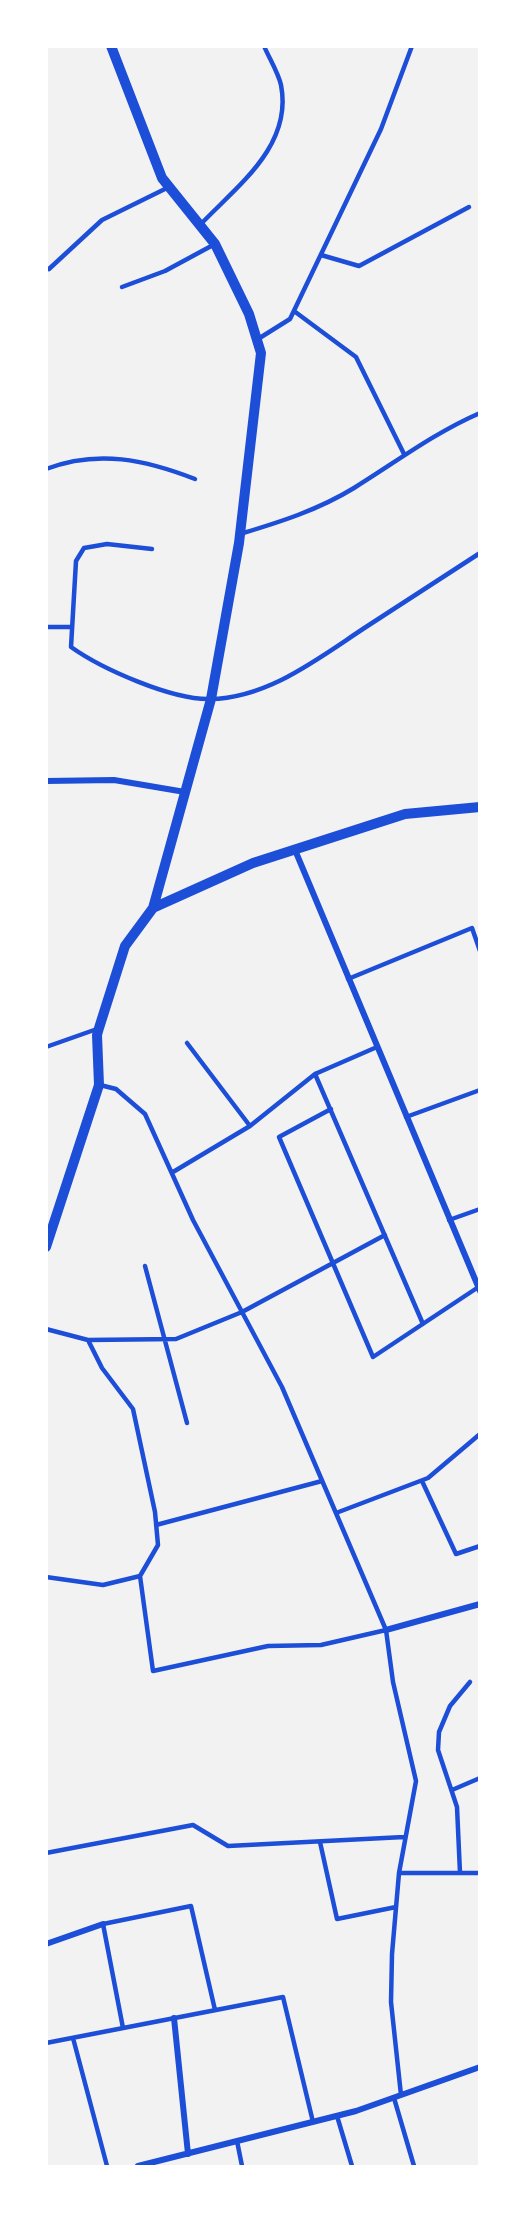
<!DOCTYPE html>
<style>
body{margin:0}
#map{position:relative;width:526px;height:2213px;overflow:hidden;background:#f2f2f2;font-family:Bitter,serif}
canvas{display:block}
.frame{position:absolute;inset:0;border:48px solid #fff;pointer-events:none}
</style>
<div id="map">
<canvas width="526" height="2213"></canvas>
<div class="frame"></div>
</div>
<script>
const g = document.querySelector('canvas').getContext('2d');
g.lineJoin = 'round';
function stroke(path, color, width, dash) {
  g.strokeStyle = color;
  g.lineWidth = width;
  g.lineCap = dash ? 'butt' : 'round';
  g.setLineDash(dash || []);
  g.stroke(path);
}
stroke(new Path2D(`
 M200,225C237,186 293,146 281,85C278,72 269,58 264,46
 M321,255L359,266L469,207
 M49,269L102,220L169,187
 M122,287L165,271L215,244
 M294,311L356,357L404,454
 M258,339L290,319L381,129L412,46
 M46,469C98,449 146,460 195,479
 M240,534C280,522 318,510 354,488C396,462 434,433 480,413
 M152,549L107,544L84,548L76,561L71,647C102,669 172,700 210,699C270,698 321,656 369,625C406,601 443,577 480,553
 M46,627H72
 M348,979L472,928L480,951
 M187,1043L250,1126
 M46,1047L97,1029
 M377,1047L315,1074L423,1324
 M100,1085L116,1089L145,1114L193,1220L282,1387L386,1630L393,1682L416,1781L399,1873L392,1954L391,2002L401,2095
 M331,1109L279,1137L373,1357L480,1286
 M406,1117L480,1090
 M173,1172L250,1126L315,1074
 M449,1220L480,1209
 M145,1266L187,1423
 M46,1329L88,1340L176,1339L242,1312L385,1235
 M422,1481L456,1554L480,1546
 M336,1513L428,1478L480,1434
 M156,1525L322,1481
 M140,1576L153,1671L268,1646L321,1645L386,1630
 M46,1577L103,1585L140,1576L158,1545L155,1512L133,1409L102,1368L88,1340
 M452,1790L480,1778
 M320,1842L337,1919L396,1907
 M46,1853L193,1825L228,1846L404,1837
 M399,1873H480
 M460,1873L457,1807L438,1750L439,1732L450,1706L470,1682
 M123,2028L103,1924L191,1906L215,2010
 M73,2038L107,2166
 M46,2043L283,1997L313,2122
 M394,2098L414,2166
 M337,2116L352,2166
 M237,2141L242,2166`), '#1d4ed8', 4.5);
stroke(new Path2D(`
 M46,781L114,780L185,792
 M295,850L480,1291
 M386,1630L480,1604
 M46,1944L103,1924
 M174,2018L188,2154
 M138,2166L356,2111L480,2067`), '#1d4ed8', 6);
stroke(new Path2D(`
 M153,908L253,863L405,814L480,807
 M46,1247L99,1085L97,1035L99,1028L125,946L153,908L211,699L239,543L261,353L249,314L215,244L162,178L111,46`), '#1d4ed8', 10);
</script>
